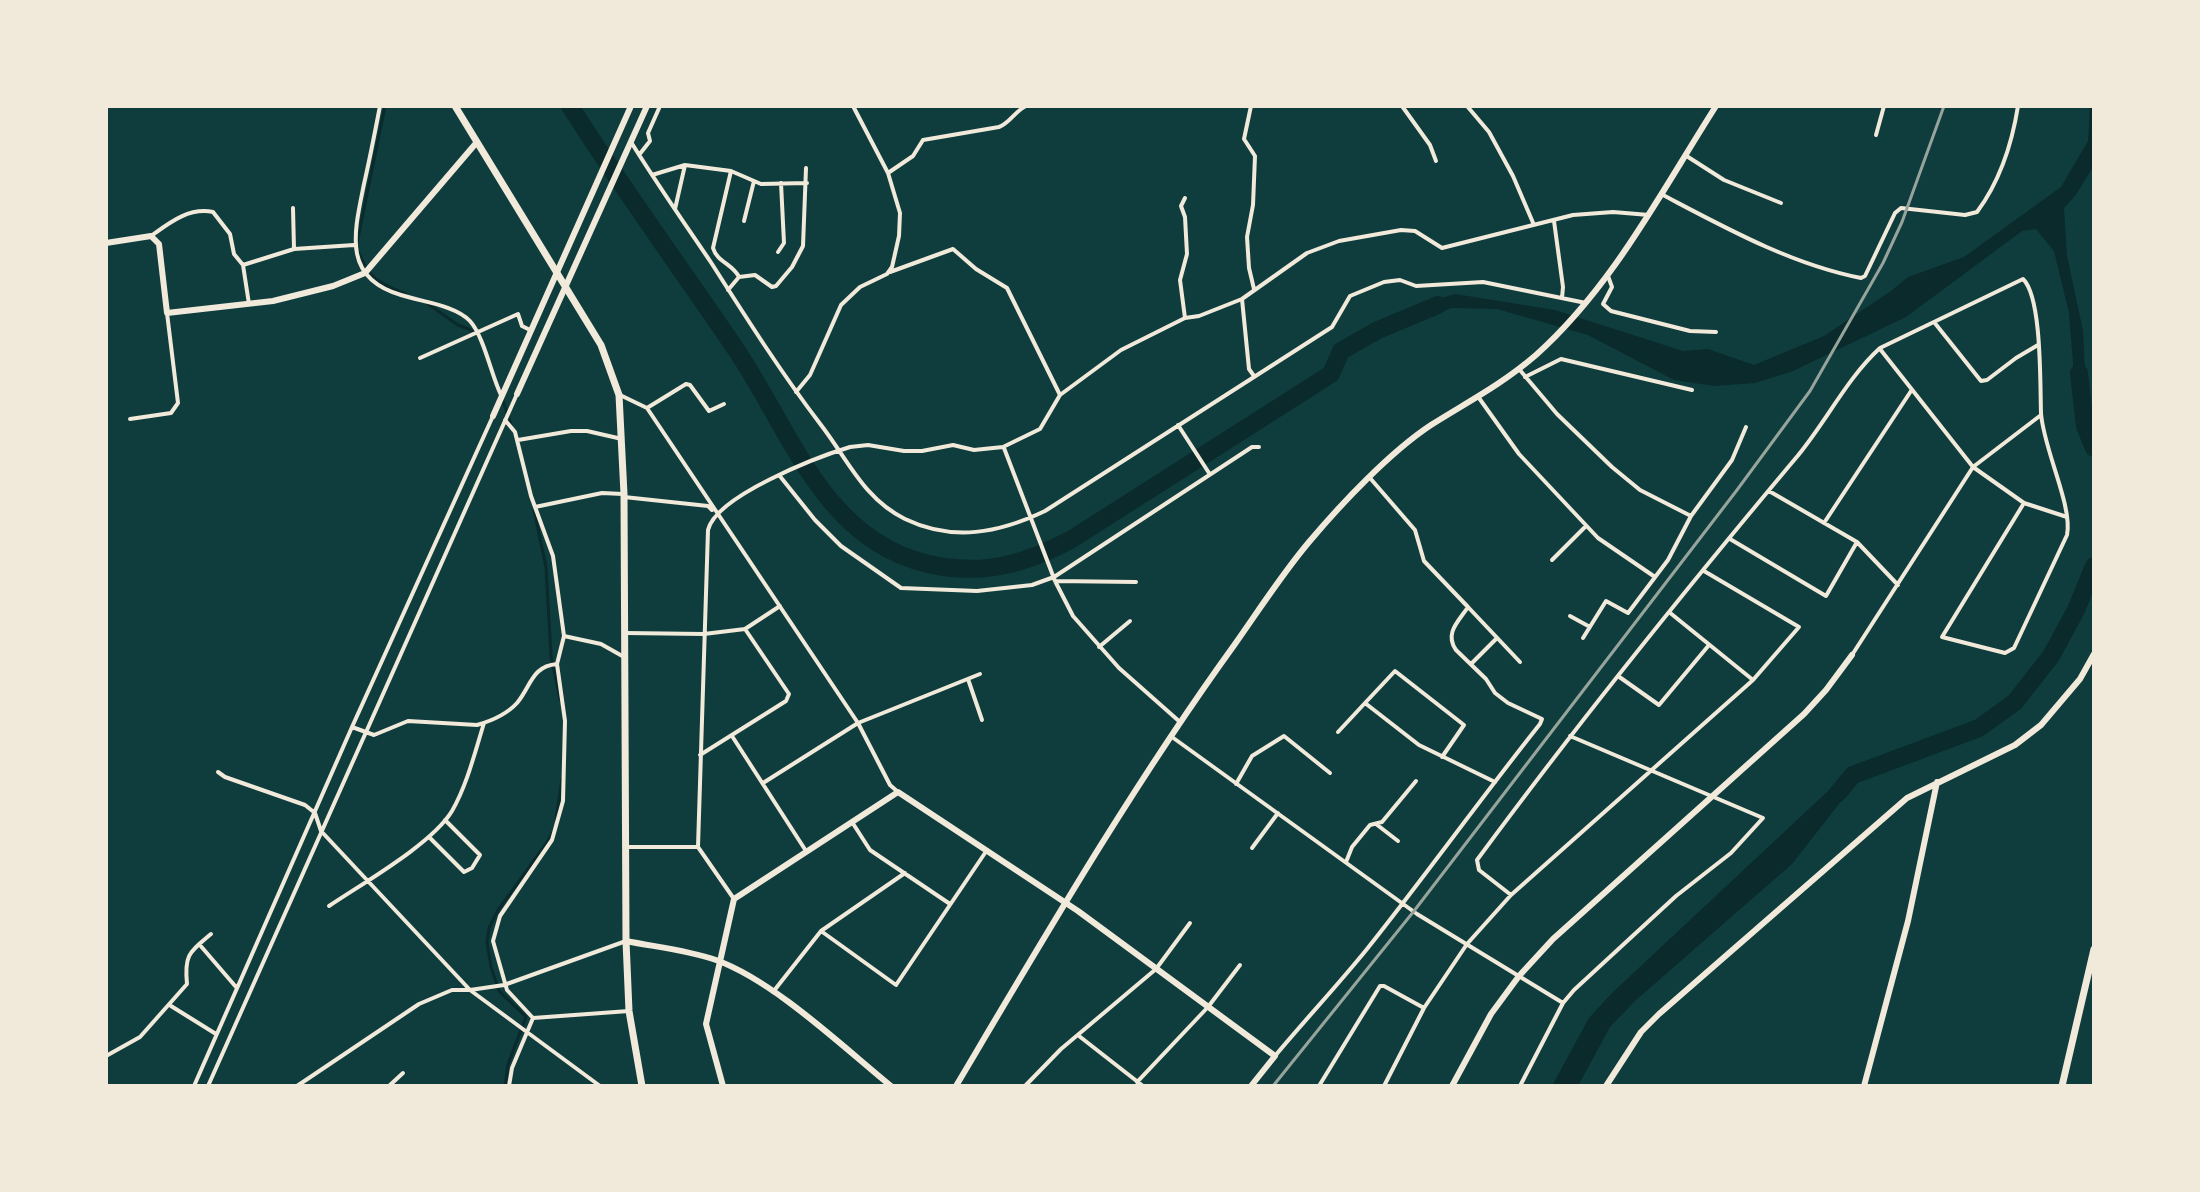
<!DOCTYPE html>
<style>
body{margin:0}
#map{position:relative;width:2200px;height:1192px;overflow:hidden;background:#0f3d3e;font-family:Cabin,sans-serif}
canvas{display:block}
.frame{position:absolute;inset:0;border:108px solid #f1e9da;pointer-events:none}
</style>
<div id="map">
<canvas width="2200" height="1192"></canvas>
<div class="frame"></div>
</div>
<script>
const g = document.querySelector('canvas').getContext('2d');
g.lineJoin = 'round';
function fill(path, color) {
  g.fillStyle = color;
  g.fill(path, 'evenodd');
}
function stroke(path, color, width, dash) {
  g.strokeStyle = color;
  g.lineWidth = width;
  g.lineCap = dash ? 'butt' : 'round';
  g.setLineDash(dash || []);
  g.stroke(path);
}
fill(new Path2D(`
 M2090,106H2094V166L2075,196L2064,208L2067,256L2083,331L2086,392L2076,399L2069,313L2054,251L2036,229L2022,231L1906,317L1793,371L1755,383L1714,386L1674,380L1588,335L1497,309L1452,308L1418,319L1414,306L1455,294L1555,310L1683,351L1708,349L1754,365L1824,336L1891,291L1908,277L1964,257L2061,187L2088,141Z
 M1858,763L1846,795L1792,864L1636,1000L1610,1027L1578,1086H1552L1589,1018L1612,993Z`), '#0a2a2b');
stroke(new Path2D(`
 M357,243L385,106
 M358,251C369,279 379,283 406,294
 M428,304L458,325L476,332
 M502,398L511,425
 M534,510L546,567L551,656L560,699
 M556,819L562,779
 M505,1086L508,1064L526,1017L499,991L491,967L487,942L489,928L498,910L546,844L554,830`), '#0a2a2b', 3);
stroke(new Path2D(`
 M570,106C622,188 680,267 735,348C794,435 826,550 944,567C992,574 1031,561 1072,539L1331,374L1341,351L1378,330L1438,305
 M2079,373L2085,426L2094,448
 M1837,794L1853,775L1979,728L2015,702L2051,656L2076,610L2094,566`), '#0a2a2b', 18);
stroke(new Path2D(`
 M380,106C375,132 370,158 364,184C354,233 342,278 401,295C422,302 455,305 470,321C484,337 491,374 501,395
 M1251,106L1244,139L1255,156L1253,205L1247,237L1249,268L1254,289
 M1402,106L1430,145L1436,161
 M1467,106L1489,132L1513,176L1534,225
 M1876,135L1884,106
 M631,142C657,184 685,224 712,264C747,319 782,374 821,425C848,460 864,499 905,519C953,542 999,533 1045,511L1332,327L1350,296L1384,282L1400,280L1416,286L1483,282L1586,303
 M639,155L650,141L648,133L660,106
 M1685,155L1724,180L1781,203
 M731,171L713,248C717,262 733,264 739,277L755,275L772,287L776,286L792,267L803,246L806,168
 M888,173L913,156L923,140L999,127C1010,123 1015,111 1026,106
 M652,175L685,165L731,171L761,184L807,183
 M1661,194C1724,227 1790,264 1861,278L1865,276L1895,213L1901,208L1965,215L1977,212C2000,181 2012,144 2018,106
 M293,208L294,249
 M675,209L685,165
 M744,221L754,181
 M1554,221L1563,287L1562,298
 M151,236C169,223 189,207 213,212L230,234L234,254L243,265L249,304
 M778,252L784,243L781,183
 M243,265L294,249L354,245
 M890,272L953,249L976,269L1007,288L1060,395
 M1608,276L1612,287L1603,304L1611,311L1690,331L1716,332
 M728,290L739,277
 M1242,299L1249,369L1254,376
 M1185,318L1180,280L1187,254L1185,217L1181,206L1185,198
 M1934,322L1981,381L1987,380L2016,358L2038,345
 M1880,349L1973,467L2024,503L2067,517
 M420,358L518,314L522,326L530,330
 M1519,369L1557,414L1612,467L1640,490L1691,516
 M1525,377L1561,359L1692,390
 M796,392L810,375L841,305L860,287L887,274L892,267L899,236L900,213L888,173L853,106
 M620,395L647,408L858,723L890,785L898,792
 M1479,398L1519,454L1598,538L1655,577
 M647,408L686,384L690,385L709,411L724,404
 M130,419L171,413L178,403L167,313
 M505,420L515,432L531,496L553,556L564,636L557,664L565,721L563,801L552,840L500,916L493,941L507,990L533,1018
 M1178,425L1209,473
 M518,440L571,431H587L622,439
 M1004,448L1055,581L1073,616L1119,668L1180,722
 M779,475L815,520L841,546L901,588L977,591L1032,585L1054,577L1252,447H1259
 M1769,491L1857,542L1898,585
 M624,497L708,506L712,510
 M535,507L602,493L623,494
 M1824,523L1911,391
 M1730,539L1826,596L1857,542
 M1552,560L1586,526
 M1055,581L1136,582
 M1468,607L1520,662
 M1669,612L1753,680
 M1570,616L1590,627
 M625,633L704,634L745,629L780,606
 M564,636L601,644L624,657
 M1583,638L1606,601L1628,613L1668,560L1691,516L1732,460L1746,427
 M1099,647L1130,621
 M1852,655L1973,467L2041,415
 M1471,664L1496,639
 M1618,676L1659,705L1709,645
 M968,679L982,720
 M1365,703L1395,671L1464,725L1442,757
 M352,727L374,735L408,721L477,725C491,721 507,714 517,703C531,686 532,666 557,664
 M1338,732L1365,703L1419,745L1495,782
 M732,736L806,851
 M1172,737L1417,914L1563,1003
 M700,755L786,701L789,694L745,629
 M218,772L225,777L305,805L315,813L321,831L470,990L600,1086
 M763,783L858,723L980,674
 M1236,784L1252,756L1284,736L1330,773
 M852,822L870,850L950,904
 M1376,824L1398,841
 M429,837L464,872L472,868L480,855L445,820
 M625,847H698
 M1252,848L1278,813
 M1346,862L1352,847L1370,825L1382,822L1416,781
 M1511,895L1479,870L1477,860C1578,723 1685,590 1795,459C1825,424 1846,379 1880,348L2023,279C2042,297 2040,384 2041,413C2043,448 2073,506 2067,535L2014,648L2005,653L1942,637L2024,503
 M734,899L698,847L708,530C716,496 817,457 850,447L868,445L904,451H922L953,445L974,450L1003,447L1040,429L1060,395L1121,350L1185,318L1199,316L1242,299L1307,253L1339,241L1401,230L1415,231L1442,248L1573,215L1613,212L1649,215
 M329,906C363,883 432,844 452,811C467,785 475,752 484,723
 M821,931L896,985L987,850
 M199,944L236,987
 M773,992L821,931L905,873
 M171,1006L216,1034
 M533,1018L629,1011
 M1079,1036L1143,1086
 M106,1056L140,1037L187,984C184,954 190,952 211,934
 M1275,1056C1305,1020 1337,986 1367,949C1426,875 1481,798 1540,724L1542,719L1508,703L1495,693L1486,679L1456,650C1444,633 1459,621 1468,607L1424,561L1415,530L1370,478
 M1137,1082L1208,1007L1240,965
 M194,1086L352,727L493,416
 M208,1086L517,394
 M297,1086L419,1004L452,990H470L504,985L626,941
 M389,1086L403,1073
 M509,1086L512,1068L533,1018
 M1025,1086L1061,1049L1156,969L1190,923
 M1319,1086L1380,986H1384L1424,1008
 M1384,1086L1424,1008L1467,944L1511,895L1753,680L1799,627L1704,571
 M1520,1086L1563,1003L1574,990L1676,896L1731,853L1763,818L1570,736`), '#f1e9da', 4);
stroke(new Path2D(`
 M106,243L151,236L159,244L167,313L273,301L333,286L365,273L477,142
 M517,394L647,106
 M493,416L631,106
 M626,941C656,947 687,950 716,960C774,981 842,1046 891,1086
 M723,1086L706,1024L734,899L898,792L1078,911L1275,1056L1251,1086
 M1452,1086L1491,1014L1519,976L1553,939L1804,714L1826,690L1852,655
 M1606,1086L1641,1032L1659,1014L1907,798L2015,745L2041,725L2080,679L2094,654
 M1864,1086L1908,921L1937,782`), '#f1e9da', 6);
stroke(new Path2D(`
 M956,1086C1045,936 1133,785 1235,644C1259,610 1282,574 1309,542C1341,504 1390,452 1431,425C1469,401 1501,385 1536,355C1613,286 1661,192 1716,106`), '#f1e9da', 6);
stroke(new Path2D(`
 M455,106L601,345L619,395L624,494L626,941L629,1011L642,1086`), '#f1e9da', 7);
stroke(new Path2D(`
 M2062,1086L2094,949`), '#f1e9da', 7);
stroke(new Path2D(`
 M1273,1086L1414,911L1737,490L1810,391L1883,263L1902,222L1944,106`), '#97a49c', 3);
</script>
